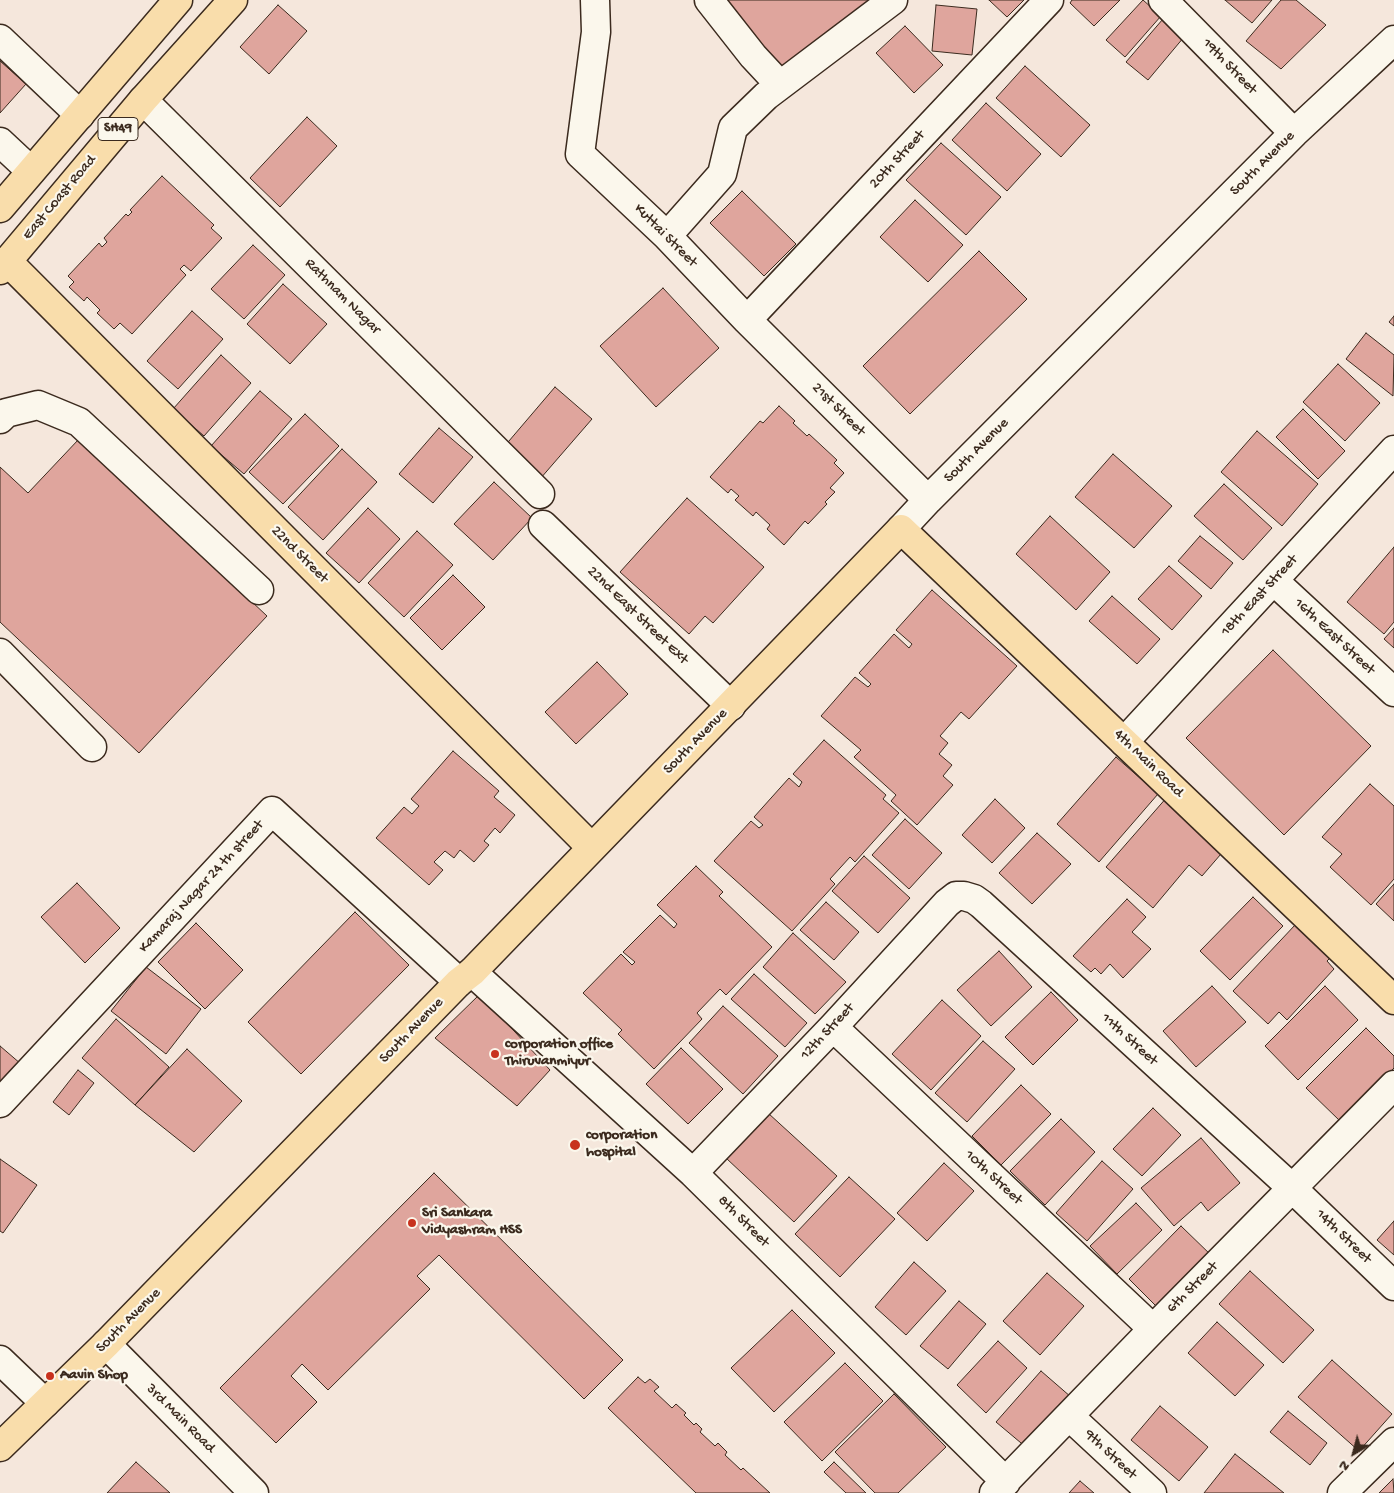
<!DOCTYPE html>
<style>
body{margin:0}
#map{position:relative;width:1394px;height:1493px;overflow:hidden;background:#f5e7dc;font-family:"Gochi Hand",sans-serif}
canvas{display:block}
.north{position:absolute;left:1329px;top:1428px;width:50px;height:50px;-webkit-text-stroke:4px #fbf7ec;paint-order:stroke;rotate:217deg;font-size:14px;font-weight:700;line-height:20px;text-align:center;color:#3b2a1e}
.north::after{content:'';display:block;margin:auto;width:18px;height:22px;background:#3b2a1e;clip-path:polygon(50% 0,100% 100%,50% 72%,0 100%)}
</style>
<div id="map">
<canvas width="1394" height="1493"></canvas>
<div class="north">N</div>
</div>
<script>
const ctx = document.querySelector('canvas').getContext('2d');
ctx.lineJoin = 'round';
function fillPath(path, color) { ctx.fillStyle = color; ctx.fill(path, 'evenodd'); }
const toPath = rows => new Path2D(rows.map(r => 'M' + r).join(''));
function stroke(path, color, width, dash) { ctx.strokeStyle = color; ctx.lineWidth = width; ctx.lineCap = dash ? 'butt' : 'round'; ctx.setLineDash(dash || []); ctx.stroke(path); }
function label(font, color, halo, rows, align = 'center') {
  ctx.font = font + ' "Gochi Hand",sans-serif'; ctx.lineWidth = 4.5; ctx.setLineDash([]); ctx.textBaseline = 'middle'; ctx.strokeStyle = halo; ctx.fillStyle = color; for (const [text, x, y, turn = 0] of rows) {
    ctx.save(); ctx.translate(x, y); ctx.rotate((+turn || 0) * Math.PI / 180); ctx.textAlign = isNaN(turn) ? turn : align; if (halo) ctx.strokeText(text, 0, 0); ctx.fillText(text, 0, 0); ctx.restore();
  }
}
const building = toPath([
 [719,0,872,0,783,74,719,0],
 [989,0,1024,0,1007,17,989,0],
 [1072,0,1120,0,1094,26,1070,3,1072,0],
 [1143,0,1161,16,1125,57,1106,40,1143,0],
 [1225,0,1272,0,1252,23,1225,0],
 [1281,0,1296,0,1326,25,1281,69,1246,41,1281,0],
 [278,5,307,31,269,74,240,47,278,5],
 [936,5,977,9,972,55,932,51,936,5],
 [1163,19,1184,37,1148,80,1126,62,1163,19],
 [905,26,943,65,914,93,876,53,905,26],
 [0,61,26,84,0,113,0,61],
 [1025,66,1090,125,1061,157,996,98,1025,66],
 [986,103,1041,154,1007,191,952,140,986,103],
 [307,117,337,146,280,207,250,178,307,117],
 [941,143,1001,197,966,235,906,180,941,143],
 [162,176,214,225,211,228,222,238,191,271,184,265,180,269,186,275,132,334,120,323,114,329,97,313,100,310,87,297,84,301,69,287,74,282,68,276,99,243,102,247,107,242,104,238,126,214,128,216,132,212,130,210,162,176],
 [742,191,796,244,764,276,710,223,742,191],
 [915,200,963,245,928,282,880,237,915,200],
 [253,245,285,275,244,319,211,289,253,245],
 [979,251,1027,299,910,414,863,366,979,251],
 [283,284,327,324,290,364,247,324,283,284],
 [663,288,719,348,656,407,600,346,663,288],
 [192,311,223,339,178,389,147,361,192,311],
 [1394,316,1394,326,1389,322,1394,316],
 [1366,333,1394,355,1393,396,1346,359,1366,333],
 [221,355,251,383,204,436,173,409,221,355],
 [1338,364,1380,403,1345,441,1303,402,1338,364],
 [555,387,592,419,540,479,503,448,555,387],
 [260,391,292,419,244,474,211,446,260,391],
 [779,406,795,421,793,423,807,436,809,434,837,460,834,463,844,473,830,488,835,492,825,502,827,504,808,524,805,521,784,545,767,529,770,525,756,512,753,516,735,500,739,496,731,489,728,493,710,477,760,421,763,423,779,406],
 [1303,409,1345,451,1318,479,1276,437,1303,409],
 [305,414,339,446,283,504,249,472,305,414],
 [439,428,473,457,433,503,399,474,439,428],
 [1257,431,1318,484,1282,526,1221,472,1257,431],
 [79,439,267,616,139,753,0,622,0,467,28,493,79,439],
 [342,449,377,482,323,540,288,507,342,449],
 [1113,454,1172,506,1134,548,1075,497,1113,454],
 [494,482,532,518,493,560,454,524,494,482],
 [1224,484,1272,528,1243,560,1194,516,1224,484],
 [687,498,764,567,713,623,705,616,689,634,620,572,687,498],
 [368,508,400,539,359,583,326,553,368,508],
 [1050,516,1110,572,1076,610,1016,554,1050,516],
 [417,531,453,565,404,617,368,583,417,531],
 [1200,536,1233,563,1211,589,1178,561,1200,536],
 [1394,547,1394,622,1384,634,1347,602,1394,547],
 [1169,566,1202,596,1172,630,1138,599,1169,566],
 [453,575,485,607,442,650,410,618,453,575],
 [932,590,1017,666,969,719,961,712,940,736,948,743,939,754,952,765,943,776,953,785,917,825,891,801,896,795,854,757,861,750,821,716,855,677,868,687,871,684,859,673,894,634,909,648,912,644,896,630,932,590],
 [1112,596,1160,639,1137,664,1089,621,1112,596],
 [1394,628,1394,648,1384,639,1394,628],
 [1273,650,1371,746,1284,835,1186,738,1273,650],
 [597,662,628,694,576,744,545,712,597,662],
 [824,740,886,795,883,799,899,813,855,862,850,857,830,879,835,884,792,931,714,861,751,821,759,828,763,825,754,817,789,778,799,787,802,782,793,774,824,740],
 [453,751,499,791,494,797,515,815,500,833,495,828,484,841,489,845,474,862,460,850,454,858,445,851,434,862,443,870,429,885,376,838,404,807,412,814,419,806,411,799,453,751],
 [1116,757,1158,794,1099,862,1057,824,1116,757],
 [1370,784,1394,806,1394,879,1371,905,1330,867,1342,854,1322,837,1370,784],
 [1168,796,1227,847,1202,876,1189,865,1153,908,1106,867,1168,796],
 [995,799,1025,828,992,863,962,835,995,799],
 [905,819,942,853,909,889,872,855,905,819],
 [1037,833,1071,864,1032,904,999,873,1037,833],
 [864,856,910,898,878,933,832,891,864,856],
 [696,866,723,892,719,896,772,947,726,995,720,989,697,1013,702,1019,654,1069,618,1034,622,1030,583,993,621,954,632,965,635,962,623,952,660,915,674,928,677,924,657,905,696,866],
 [77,883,120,928,85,963,41,917,77,883],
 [1394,884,1394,921,1376,904,1394,884],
 [1253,897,1283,926,1230,980,1200,951,1253,897],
 [1127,899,1146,917,1132,932,1151,949,1123,978,1110,964,1101,974,1095,968,1091,972,1073,956,1127,899],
 [826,902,859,932,834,960,800,930,826,902],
 [355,912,409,965,301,1074,248,1022,355,912],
 [196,923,243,970,205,1009,158,962,196,923],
 [1296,924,1330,958,1327,961,1334,969,1287,1020,1279,1012,1268,1024,1233,991,1296,924],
 [793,933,846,982,815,1014,763,967,793,933],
 [999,951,1032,987,991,1026,957,990,999,951],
 [146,967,201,1009,166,1054,111,1011,146,967],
 [754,974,807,1023,785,1047,731,999,754,974],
 [1212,986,1246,1022,1196,1067,1163,1031,1212,986],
 [1325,986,1358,1020,1298,1080,1265,1046,1325,986],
 [1051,992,1078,1020,1033,1065,1005,1037,1051,992],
 [480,994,550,1070,517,1106,435,1038,480,994],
 [942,1000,981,1036,931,1090,892,1054,942,1000],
 [723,1006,778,1056,743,1094,689,1043,723,1006],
 [116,1019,169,1067,135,1105,82,1058,116,1019],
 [1366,1028,1394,1056,1394,1068,1340,1121,1306,1088,1366,1028],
 [983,1041,1015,1069,967,1122,935,1093,983,1041],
 [0,1046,21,1064,3,1085,0,1082,0,1046],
 [681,1048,723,1089,688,1124,646,1084,681,1048],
 [187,1049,242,1101,194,1152,135,1105,187,1049],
 [78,1070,94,1083,69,1115,53,1102,78,1070],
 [1021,1085,1051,1114,1001,1165,972,1136,1021,1085],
 [1153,1108,1181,1135,1142,1176,1113,1149,1153,1108],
 [768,1113,837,1176,794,1222,726,1158,768,1113],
 [1061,1119,1095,1152,1045,1205,1010,1171,1061,1119],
 [1201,1138,1240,1183,1208,1211,1201,1202,1174,1226,1141,1188,1201,1138],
 [0,1159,37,1185,3,1233,0,1231,0,1159],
 [1102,1161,1133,1189,1087,1241,1056,1213,1102,1161],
 [944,1163,974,1191,927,1241,897,1213,944,1163],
 [434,1173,623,1360,584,1399,439,1255,417,1276,430,1289,328,1390,302,1364,291,1376,317,1402,276,1443,220,1388,434,1173],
 [849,1177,895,1219,840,1277,795,1234,849,1177],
 [1136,1203,1162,1230,1117,1274,1090,1246,1136,1203],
 [1394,1221,1394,1255,1377,1240,1394,1221],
 [1181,1226,1213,1257,1160,1310,1129,1279,1181,1226],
 [914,1262,946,1291,906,1335,875,1307,914,1262],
 [1250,1271,1314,1330,1283,1363,1219,1304,1250,1271],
 [1047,1273,1084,1306,1040,1355,1003,1321,1047,1273],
 [959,1301,986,1324,948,1369,920,1346,959,1301],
 [792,1310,835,1353,774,1412,731,1368,792,1310],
 [1217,1322,1264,1365,1235,1396,1188,1353,1217,1322],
 [998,1341,1027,1368,986,1413,957,1385,998,1341],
 [1332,1360,1392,1414,1359,1451,1298,1397,1332,1360],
 [845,1363,883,1401,822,1461,784,1422,845,1363],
 [1041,1371,1071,1397,1027,1448,996,1422,1041,1371],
 [638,1377,645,1383,650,1379,659,1387,654,1391,672,1408,676,1404,686,1413,684,1415,694,1425,696,1423,702,1429,700,1432,715,1446,718,1443,727,1452,725,1455,741,1470,743,1468,770,1493,696,1493,608,1408,638,1377],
 [894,1394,946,1447,898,1493,875,1493,835,1452,894,1394],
 [1160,1406,1208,1447,1179,1481,1131,1440,1160,1406],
 [1288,1411,1327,1443,1310,1465,1270,1432,1288,1411],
 [1235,1454,1284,1493,1204,1493,1235,1454],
 [136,1462,170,1493,107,1493,136,1462],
 [834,1462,866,1493,846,1493,824,1472,834,1462],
 [1393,1479,1394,1493,1379,1493,1393,1479],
 [1080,1481,1094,1493,1069,1493,1080,1481]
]);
fillPath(building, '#dfa59d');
stroke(building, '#3b2a1e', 1);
const minor = toPath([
 [595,0,596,32,580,154,667,236,747,320,928,500],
 [709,0,753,56,780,85],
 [1163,0,1294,133],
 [0,39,80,115],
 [143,100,540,494],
 [0,142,31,171],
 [667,236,722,174,733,128,766,96,893,0],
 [747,320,1049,0],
 [0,419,6,413,38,405,79,422,259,590],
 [543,525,731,706],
 [901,529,928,500,1294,133,1394,40],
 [1274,581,1394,692],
 [0,653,92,747],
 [1124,742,1394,450],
 [472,972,693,1173,1006,1482],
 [833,1027,1153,1329],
 [0,1103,272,811,459,982],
 [693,1173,833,1027,947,903,956,896,964,896,974,899,981,904,1292,1188,1394,1286],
 [106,1344,254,1493],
 [0,1360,45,1403],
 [1069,1416,1152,1493],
 [994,1493,1153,1329,1394,1085],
 [1342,1493,1394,1442]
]);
const major = toPath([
 [0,208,178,0],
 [7,261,592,848],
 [0,270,143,100,233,0],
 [0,1447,106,1344,459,982,472,972,592,848,901,529,1394,1000]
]);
stroke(minor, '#3b2a1e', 31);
stroke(major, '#3b2a1e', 31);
stroke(minor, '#fbf7ec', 28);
stroke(major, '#f9ddab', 28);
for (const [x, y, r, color] of [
 [495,1054,5,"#c8321e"],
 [575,1145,6,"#c8321e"],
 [412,1223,5,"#c8321e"],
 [50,1376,5,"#c8321e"]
]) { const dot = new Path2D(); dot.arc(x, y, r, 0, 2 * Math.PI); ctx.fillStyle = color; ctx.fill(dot); stroke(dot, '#fbf7ec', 2); }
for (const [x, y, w] of [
 [118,129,40]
]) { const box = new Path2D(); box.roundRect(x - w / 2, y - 11.5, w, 23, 4); ctx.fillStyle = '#fbf7ec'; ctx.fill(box); stroke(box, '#3b2a1e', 1); }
label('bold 14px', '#3b2a1e', null, [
 ["SH49",118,129]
]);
label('15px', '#3b2a1e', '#fbf7ec', [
 ["19th Street",1229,67,46],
 ["20th Street",898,160,-47],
 ["South Avenue",1263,164,-45],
 ["East Coast Road",60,198,-50],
 ["Kuttai Street",665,236,45],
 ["Rathnam Nagar",342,297,45],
 ["21st Street",838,410,45],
 ["South Avenue",977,451,-45],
 ["22nd Street",299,555,45],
 ["18th East Street",1260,596,-47],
 ["22nd East Street Ext",637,616,44],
 ["16th East Street",1334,637,43],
 ["South Avenue",696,742,-46],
 ["4th Main Road",1148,764,44],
 ["Kamaraj Nagar 24 th street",202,887,-47],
 ["South Avenue",412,1031,-46],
 ["12th Street",828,1032,-47],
 ["11th Street",1129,1040,42],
 ["10th Street",993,1178,43],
 ["8th Street",743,1222,45],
 ["14th Street",1343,1237,44],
 ["6th Street",1193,1288,-45],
 ["South Avenue",129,1321,-45],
 ["3rd Main Road",180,1419,45],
 ["9th Street",1110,1455,43]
]);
label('bold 15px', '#3b2a1e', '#fbf7ec', [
 ["corporation office",505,1045],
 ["Thiruvanmiyur",505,1062],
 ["corporation",586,1136],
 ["hospital",586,1153],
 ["Sri Sankara",422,1214],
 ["Vidyashram HSS",422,1231],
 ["Aavin Shop",60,1376]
], 'left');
</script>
